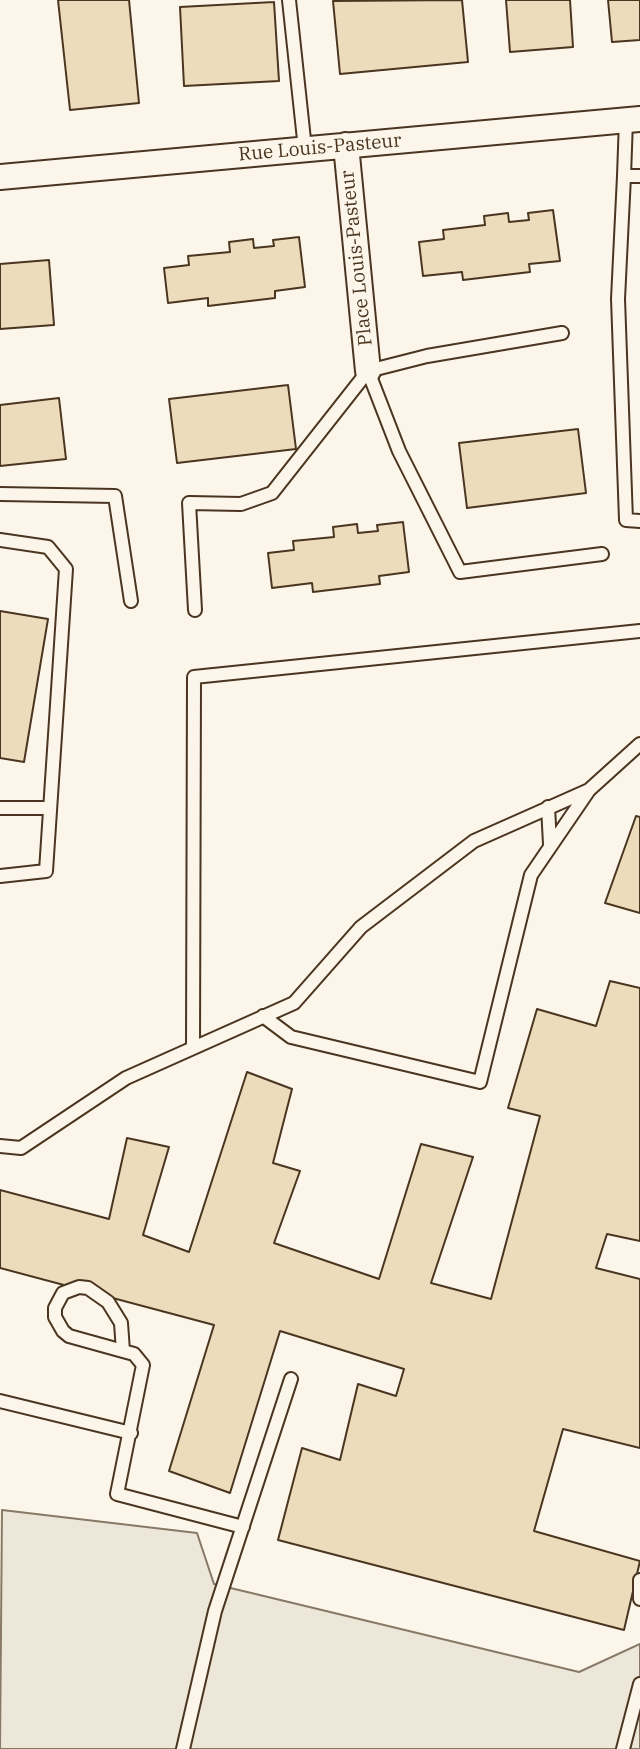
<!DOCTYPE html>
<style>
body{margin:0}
canvas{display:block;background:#fbf6e9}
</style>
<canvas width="640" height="1749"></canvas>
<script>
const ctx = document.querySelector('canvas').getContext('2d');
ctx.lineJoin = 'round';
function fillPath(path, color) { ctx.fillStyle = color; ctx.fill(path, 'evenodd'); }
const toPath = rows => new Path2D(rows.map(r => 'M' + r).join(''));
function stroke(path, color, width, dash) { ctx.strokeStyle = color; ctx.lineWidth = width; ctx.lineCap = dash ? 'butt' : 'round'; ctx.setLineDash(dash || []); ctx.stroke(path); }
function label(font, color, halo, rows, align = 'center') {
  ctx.font = font + ' "IBM Plex Serif",serif'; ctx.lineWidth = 5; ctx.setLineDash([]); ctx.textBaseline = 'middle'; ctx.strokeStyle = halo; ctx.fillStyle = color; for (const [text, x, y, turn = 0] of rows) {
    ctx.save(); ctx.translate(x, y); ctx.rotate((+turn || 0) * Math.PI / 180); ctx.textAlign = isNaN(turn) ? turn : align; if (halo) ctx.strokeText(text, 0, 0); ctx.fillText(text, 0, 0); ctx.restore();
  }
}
const parking = toPath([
 [2,1510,197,1533,214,1584,579,1672,640,1644,640,1749,0,1749,2,1510]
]);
fillPath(parking, '#ede7d9');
stroke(parking, '#887966', 2);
const building = toPath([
 [58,0,129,0,139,103,70,110,58,0],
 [462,0,468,62,340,74,333,1,462,0],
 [506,0,570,0,573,47,510,52,506,0],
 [608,0,640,0,640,40,612,42,608,0],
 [274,2,279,81,184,86,180,7,274,2],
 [553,210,560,261,529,264,530,272,463,280,462,272,423,276,419,242,444,239,443,230,485,225,484,216,508,213,509,222,529,220,528,213,553,210],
 [299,237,305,287,275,291,275,298,208,306,208,298,168,303,164,268,189,265,188,256,230,252,229,242,253,239,254,248,274,246,273,240,299,237],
 [49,260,54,325,0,329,0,264,49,260],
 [288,385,296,449,177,463,169,399,288,385],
 [59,398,66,459,0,466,0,405,59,398],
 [578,429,586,493,467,508,459,443,578,429],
 [403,522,409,572,379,576,380,584,313,592,312,583,272,588,268,553,294,550,293,541,334,537,333,527,357,524,358,533,378,531,377,525,403,522],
 [0,611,48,619,24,762,0,758,0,611],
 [636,816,640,817,640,913,605,903,636,816],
 [610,981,640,988,640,1241,607,1234,596,1268,640,1279,640,1448,563,1429,534,1531,640,1561,624,1630,278,1540,302,1448,340,1460,358,1384,396,1396,404,1369,280,1331,230,1493,169,1471,214,1325,0,1268,0,1190,109,1219,127,1138,169,1147,143,1235,189,1252,247,1072,292,1089,273,1163,300,1171,274,1243,379,1279,421,1144,473,1157,431,1283,491,1299,540,1116,508,1108,537,1009,596,1026,610,981]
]);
fillPath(building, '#ecdcbc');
stroke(building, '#4a3520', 2);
const service = toPath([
 [289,0,305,149],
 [626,120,624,176,640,176],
 [624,176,618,299,626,520,640,521],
 [368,371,399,451,460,572,602,554],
 [0,494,115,496,131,601],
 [0,540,48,547,66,569,46,871,0,876],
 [195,610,189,503,241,504,272,493,368,371,427,356,562,333],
 [548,807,550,844],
 [0,808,49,808],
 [263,1016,291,1037,480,1082,531,875,589,790],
 [193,1048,194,677,640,631],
 [0,1146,21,1148,126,1078,294,1003,361,927,474,841,589,790,640,744],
 [123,1351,121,1323,108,1302,88,1288,79,1287,63,1293,55,1308,55,1317,63,1331,69,1336,123,1351,134,1354,143,1365,117,1494,243,1527],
 [0,1401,131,1433],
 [640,1580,640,1599],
 [183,1749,215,1611,291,1379],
 [623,1749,640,1684]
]);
const minor = toPath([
 [346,145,368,371],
 [0,177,640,119]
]);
stroke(service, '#4a3520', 16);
stroke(minor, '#4a3520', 28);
stroke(service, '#fbf6e9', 12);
stroke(minor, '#fbf6e9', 24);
label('19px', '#4a3520', '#fbf6e9', [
 ["Rue Louis-Pasteur",320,148,-5],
 ["Place Louis-Pasteur",357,258,-96]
]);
</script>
